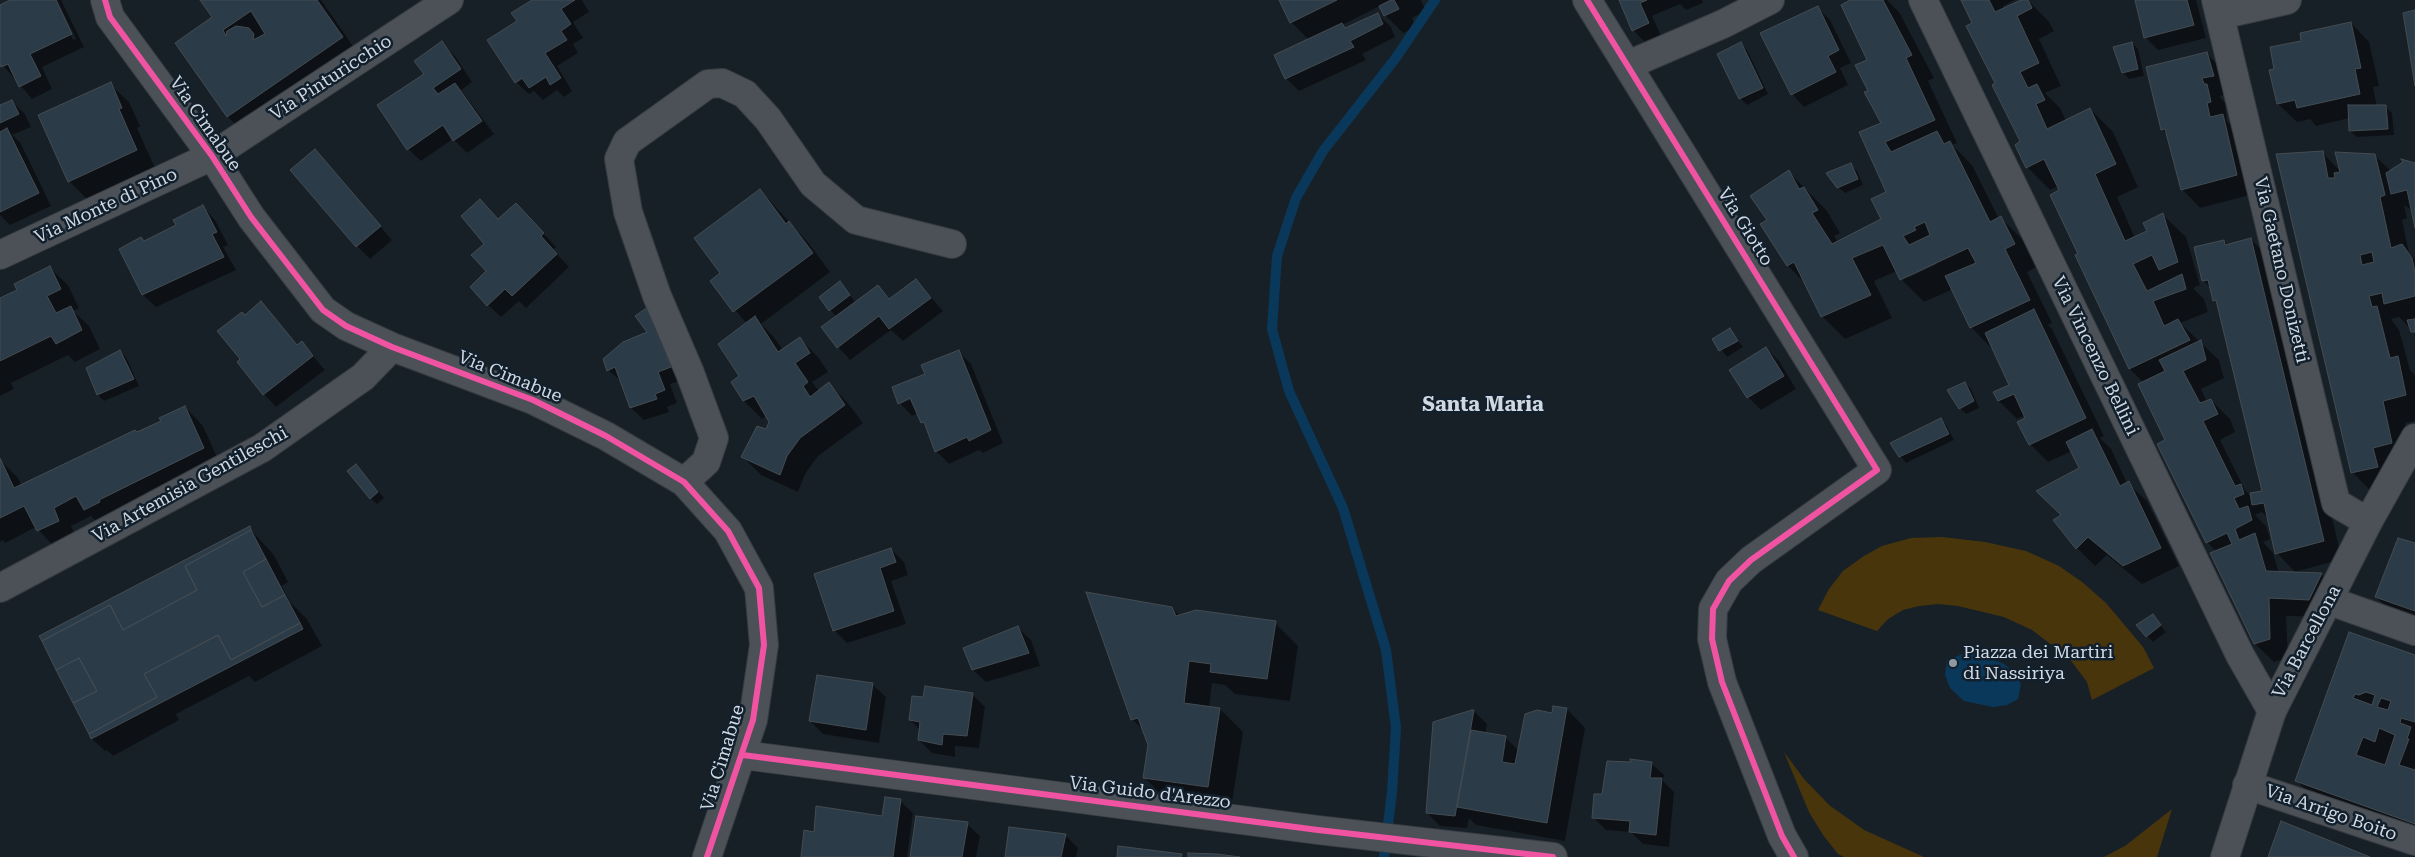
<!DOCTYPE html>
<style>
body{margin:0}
canvas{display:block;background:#182027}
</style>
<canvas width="2415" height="857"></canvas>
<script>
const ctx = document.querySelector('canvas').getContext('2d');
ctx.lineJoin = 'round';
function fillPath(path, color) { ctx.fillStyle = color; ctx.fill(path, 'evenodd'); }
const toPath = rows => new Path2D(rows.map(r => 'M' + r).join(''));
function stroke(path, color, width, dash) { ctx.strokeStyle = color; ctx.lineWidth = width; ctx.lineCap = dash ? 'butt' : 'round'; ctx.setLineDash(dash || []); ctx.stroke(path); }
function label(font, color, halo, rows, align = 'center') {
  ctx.font = font + ' "Roboto Serif",serif'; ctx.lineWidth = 5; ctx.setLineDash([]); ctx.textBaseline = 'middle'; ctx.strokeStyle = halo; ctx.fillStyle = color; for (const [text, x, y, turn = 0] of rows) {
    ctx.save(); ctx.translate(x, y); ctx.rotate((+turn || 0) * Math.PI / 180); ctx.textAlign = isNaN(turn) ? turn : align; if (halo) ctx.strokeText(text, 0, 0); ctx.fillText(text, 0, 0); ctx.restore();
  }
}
fillPath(toPath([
 [1942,537,1985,542,2026,551,2059,566,2082,582,2106,603,2143,647,2154,668,2092,700,2087,682,2069,658,2032,630,2004,617,1958,606,1938,604,1919,606,1903,610,1888,619,1877,631,1818,610,1829,589,1843,571,1864,556,1882,546,1911,538],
 [1784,752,1804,779,1829,805,1864,830,1924,857,1844,857,1838,854,1823,835,1809,812],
 [2172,809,2157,857,2104,857,2125,846]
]), '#48350b');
fillPath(toPath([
 [1963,654,1979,654,2004,664,2015,674,2021,684,2018,699,2007,705,1993,707,1964,701,1950,688,1945,675,1947,660]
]), '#09385b');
fillPath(toPath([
 [13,0,54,0,73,40,76,39,57,0,61,0,84,47,42,67,52,89,32,99,0,62,0,6],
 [202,0,321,0,360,56,246,135,228,117,176,43,213,17],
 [267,31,267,34,261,38,260,36],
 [534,0,582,0,589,12,573,22,583,38,573,44,578,53,557,66,572,91,564,97,557,90,543,100,534,91,529,94,517,83,528,75,516,82,519,22],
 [1280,0,1421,0,1426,11,1412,18,1416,27,1403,33,1385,15,1380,6,1342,25,1346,29,1378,14,1391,27,1395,37,1362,54,1366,60,1299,91,1286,78,1309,40,1291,22],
 [1621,0,1702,0,1703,3,1686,10,1680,4,1652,16,1661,36,1646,43,1633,30],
 [1853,0,1887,0,1899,12,1934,78,1928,81,1957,143,1952,145,1972,165,1999,219,2001,218,2024,241,2037,267,2027,272,2052,323,2048,325,2052,329,2104,436,2100,438,2111,449,2127,483,2147,501,2179,566,2142,584,2107,555,2095,566,2077,548,2062,516,2081,468,2072,451,2048,462,2030,444,2025,415,2017,419,1999,401,2011,386,1994,351,1971,327,1953,289,1924,302,1901,279,1897,271,1874,281,1892,318,1845,339,1822,316,1806,284,1788,266,1768,220,1789,172,1827,211,1840,233,1834,236,1838,242,1882,220,1888,192,1882,124,1869,92,1869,61],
 [1936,262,1937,264,1909,277,1909,275],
 [1963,0,2015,0,2003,6,2004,9,2028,0,2049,22,2054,31,2039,39,2061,86,2045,93,2060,108,2066,121,2090,109,2113,132,2138,187,2117,197,2135,238,2149,232,2163,215,2186,237,2200,285,2193,288,2204,299,2208,312,2180,323,2219,360,2224,378,2201,389,2207,402,2211,400,2230,419,2235,432,2220,440,2245,490,2252,497,2264,492,2219,305,2214,300,2211,288,2203,280,2224,241,2228,245,2251,239,2269,258,2342,559,2295,572,2277,553,2270,520,2262,512,2255,515,2266,526,2270,539,2263,542,2273,553,2279,573,2321,574,2339,592,2327,617,2286,616,2288,658,2274,662,2255,644,2212,554,2217,552,2207,542,2159,445,2166,441,2144,383,2130,369,2077,256,2080,254,2061,191,2059,186,2050,190,2027,167,2022,142],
 [2136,0,2196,0,2206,38,2158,50,2145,37],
 [1817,7,1830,20,1851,63,1840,68,1848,85,1804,107,1792,94],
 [2351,23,2369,42,2379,86,2373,87,2377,107,2386,107,2392,113,2394,135,2357,137,2350,131,2350,118,2316,126,2310,119,2297,122,2278,104,2276,69,2302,42],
 [442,43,455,56,472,82,461,90,494,134,467,153,453,139,421,161,408,149,425,74],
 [2132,43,2138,49,2144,76,2129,79,2123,73],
 [1740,44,1747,50,1768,94,1747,105,1740,98],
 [2207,54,2225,72,2231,94,2219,96,2225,103,2227,121,2241,134,2254,194,2200,208,2182,189,2168,136,2162,129],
 [110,84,129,102,140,126,137,128,155,168,87,199,69,181],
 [12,101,25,114,31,127,12,135,20,142,51,206,10,225,0,215,0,107],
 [315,150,392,240,370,259,357,246],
 [2322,152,2341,172,2375,156,2391,171,2415,164,2415,222,2413,211,2404,205,2407,218,2402,220,2409,253,2415,259,2415,334,2411,326,2408,326,2399,317,2391,319,2399,330,2410,370,2415,375,2415,421,2405,423,2414,466,2375,495,2352,472],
 [1851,165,1857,171,1863,185,1845,193,1838,187],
 [760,190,807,241,830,272,761,324,773,336,783,350,800,339,818,357,828,372,812,382,819,391,829,384,847,402,863,423,818,456,805,474,798,492,761,475,743,457,766,431,771,422,767,416,762,419,744,401,732,382,740,376,747,324,711,281,722,273],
 [203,207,215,220,228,245,223,247,236,270,156,307,143,295,145,242,178,226],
 [528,217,556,247,553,250,569,267,526,308,519,301,501,317,488,305,486,244,499,220],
 [49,267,68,285,79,308,73,311,89,326,100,349,75,362,68,355,11,383,14,389,0,396,0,300,19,290],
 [916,280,943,311,903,341,891,330,850,360,838,347,837,317,830,310,840,283,856,303,878,287,891,300],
 [261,302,298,346,302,343,325,370,276,407,264,394,245,316],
 [647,309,683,380,670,384,677,403,667,407,669,412,644,420,631,408,622,382,608,370,649,333],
 [1730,330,1743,347,1727,357,1714,340],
 [1766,348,1779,361,1796,389,1761,410,1748,397],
 [120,351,126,357,139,386,104,401,98,395,87,369],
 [958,351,971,364,1003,443,983,453,979,450,949,464,936,451,927,427,918,413,912,416,901,404,914,398,926,375],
 [1965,383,1971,389,1979,408,1966,414,1960,408],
 [185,407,203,426,221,466,103,528,91,516,71,526,77,540,56,549,36,527,5,543,3,540,0,542,0,460,18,478,22,486,137,434],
 [1941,420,1947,426,1954,440,1906,463,1900,456],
 [356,465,384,498,377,504,370,498],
 [249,528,274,555,288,582,282,586,290,602,307,619,322,646,255,682,249,676,176,714,179,720,113,756,107,750,105,751,92,739,90,733],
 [2415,545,2415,625,2399,620,2376,597],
 [891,549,904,562,908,575,891,581,906,624,847,643,835,631,816,575],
 [1172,608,1180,616,1275,623,1298,646,1290,701,1235,694,1225,685,1212,683,1209,708,1220,709,1243,732,1231,809,1167,801,1145,778,1149,745,1144,731,1133,720],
 [2153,616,2166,632,2153,642,2147,636],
 [1018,628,1031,640,1040,666,986,682,973,670,965,649],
 [2350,633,2415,656,2415,838,2320,804,2297,781],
 [818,676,873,685,886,697,879,743,823,734,810,721],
 [972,694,985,707,979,748,955,746,955,757,932,753,919,740,920,730,910,720,924,699],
 [1554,707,1567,709,1585,728,1565,841,1476,825,1469,818,1467,828,1440,826,1427,813,1435,723,1474,711,1487,724,1485,734,1506,738,1519,751,1553,714],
 [1651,763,1664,775,1663,781,1674,792,1669,847,1643,844,1631,832,1606,830,1593,817,1603,796],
 [900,801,913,813,907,857,803,857,815,834,883,817],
 [967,824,980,836,976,857,911,857],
 [1065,835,1078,848,1076,857,1006,857]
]), '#0007');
stroke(toPath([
 [1384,857,1392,792,1396,728,1386,650,1343,508,1289,391,1272,329,1277,256,1296,198,1323,151,1395,59,1435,0]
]), '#09385b', 10);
const building = toPath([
 [10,0,56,0,72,34,30,54,41,76,19,87,8,64,1,67,0,64,0,5,10,0],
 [200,0,317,0,343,37,227,117,175,43,212,17,200,0],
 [251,11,265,34,253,40,254,34,249,28,236,26,227,31,226,36,223,30,251,11],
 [532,0,575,0,561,9,571,24,561,31,567,40,545,53,561,78,550,85,546,77,529,88,522,78,515,83,487,40,517,21,511,13,532,0],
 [1279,0,1337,0,1290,23,1279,0],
 [1391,0,1394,0,1399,9,1384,16,1379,6,1391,0],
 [1619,0,1647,0,1640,3,1649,23,1632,31,1619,0],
 [1850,0,1883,0,1912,55,1906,58,1935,120,1885,142,1891,152,1937,131,1944,144,1950,141,1990,222,2001,216,2015,244,2005,249,2030,300,1970,328,1945,276,1976,263,1968,248,1900,280,1883,245,1852,258,1871,295,1821,317,1794,262,1787,266,1760,224,1767,220,1750,196,1789,170,1799,189,1804,187,1818,210,1812,213,1832,244,1881,219,1871,199,1886,192,1859,132,1881,123,1864,92,1868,91,1855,65,1867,60,1841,5,1850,0],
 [1925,222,1930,235,1909,245,1903,236,1916,230,1914,227,1925,222],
 [1961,0,1989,0,1995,12,2021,0,2028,0,2032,8,2017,16,2039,63,2020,72,2028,88,2037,84,2045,100,2036,104,2047,129,2090,108,2116,164,2095,174,2125,241,2147,231,2143,223,2163,213,2178,262,2159,270,2152,255,2133,264,2147,291,2182,274,2186,289,2153,301,2164,326,2178,319,2190,340,2129,369,2075,255,2078,254,2050,195,2059,190,2044,159,2026,168,2015,145,2020,141,1992,85,1995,83,1966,26,1972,23,1961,0],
 [2135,0,2187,0,2194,25,2144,38,2135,0],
 [1818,6,1839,50,1828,56,1836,72,1791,95,1760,33,1818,6],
 [2415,10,2415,86,2403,13,2415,10],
 [1378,13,1383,24,1350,41,1354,47,1285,79,1274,55,1342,23,1345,28,1378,13],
 [2351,22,2361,68,2355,69,2360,94,2297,108,2295,100,2277,104,2269,70,2274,69,2270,47,2301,41,2300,33,2351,22],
 [442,41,461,69,433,88,438,94,455,83,482,121,453,141,443,125,407,150,377,105,424,74,414,61,442,41],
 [1741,42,1763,88,1739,99,1717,54,1741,42],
 [2132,42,2138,69,2122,73,2113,47,2132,42],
 [2207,52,2214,76,2202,78,2204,84,2207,84,2211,102,2207,103,2210,117,2223,114,2237,175,2181,190,2165,129,2161,130,2146,67,2207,52],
 [111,82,122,108,119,109,137,150,68,182,38,115,111,82],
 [12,100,19,114,0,123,0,105,12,100],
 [2348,105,2386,105,2388,129,2349,131,2348,105],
 [7,128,39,193,0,212,0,132,7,128],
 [315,149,381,226,356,247,290,170,315,149],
 [2323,151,2328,178,2335,178,2334,173,2340,172,2335,152,2375,154,2385,195,2380,197,2391,248,2402,244,2412,258,2415,272,2415,296,2384,304,2382,293,2369,296,2372,307,2377,306,2390,358,2398,356,2406,395,2383,401,2392,443,2373,448,2378,467,2351,473,2276,154,2323,151],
 [2372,252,2374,262,2362,265,2360,255,2372,252],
 [2401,159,2415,163,2415,228,2407,190,2391,194,2386,173,2403,162,2401,159],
 [1851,163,1858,179,1837,188,1826,173,1851,163],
 [760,189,786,224,789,221,813,253,733,312,710,281,720,273,694,238,760,189],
 [480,199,498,219,516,203,544,233,541,236,557,254,512,296,505,289,487,306,470,287,486,271,471,255,484,244,461,216,480,199],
 [203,205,217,232,212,234,224,257,142,295,119,249,141,237,144,241,176,225,173,220,203,205],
 [2251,238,2324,541,2275,554,2264,503,2252,505,2250,493,2262,491,2216,300,2213,301,2208,280,2202,281,2194,247,2224,240,2225,245,2251,238],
 [50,266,61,289,47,296,56,313,71,306,82,330,56,344,51,336,0,361,0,298,17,290,14,284,50,266],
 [916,279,931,298,889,329,879,316,837,348,821,327,878,285,889,299,916,279],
 [840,281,850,295,829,311,819,297,840,281],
 [261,301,297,345,302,341,313,356,263,395,237,362,240,359,217,331,242,312,245,315,261,301],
 [648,307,671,367,658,372,665,390,655,394,657,399,630,408,615,367,607,371,603,359,623,342,647,332,635,316,648,307],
 [2034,309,2086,418,2029,445,2017,422,2025,418,2014,394,1998,401,1993,392,2009,385,1985,333,2034,309],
 [755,316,778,352,800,337,810,353,795,363,808,382,803,386,810,397,829,382,845,405,800,438,787,456,780,475,741,457,757,426,766,429,769,422,754,396,743,401,731,382,739,376,718,344,755,316],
 [2415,319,2415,332,2411,332,2407,320,2415,319],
 [1730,328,1738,341,1719,351,1712,339,1730,328],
 [2201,340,2206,360,2183,371,2200,403,2211,399,2218,414,2203,421,2235,486,2241,484,2244,494,2234,498,2239,509,2248,506,2252,520,2235,529,2239,540,2255,533,2266,571,2322,573,2309,600,2269,598,2270,639,2254,644,2210,553,2232,544,2227,533,2206,543,2157,444,2165,440,2138,384,2165,371,2159,360,2201,340],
 [1766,347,1784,376,1747,398,1729,370,1766,347],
 [120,350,134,379,97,395,86,368,120,350],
 [959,350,991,430,969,441,967,437,935,452,924,422,921,423,910,398,898,404,892,387,925,374,921,365,959,350],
 [1965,382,1974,401,1959,409,1947,390,1965,382],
 [185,406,204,448,99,500,100,502,84,510,76,496,54,508,59,521,37,531,24,506,0,518,0,458,14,488,135,430,137,432,161,421,159,418,185,406],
 [1941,418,1949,434,1899,457,1890,443,1941,418],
 [2092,429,2120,486,2129,481,2161,548,2123,566,2088,537,2076,549,2053,520,2061,515,2036,491,2079,468,2066,442,2092,429],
 [356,464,378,492,370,499,347,471,356,464],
 [250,526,251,530,185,566,197,590,123,630,110,605,42,641,39,636,250,526],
 [251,530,266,559,243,572,262,607,285,595,300,623,231,660,218,635,144,674,157,697,89,734,73,703,97,691,79,658,56,670,42,641,110,605,123,630,197,590,185,566,251,530],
 [2398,538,2415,543,2415,611,2375,597,2398,538],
 [891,548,896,562,880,568,894,611,833,631,814,574,891,548],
 [266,559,285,595,262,607,243,572,266,559],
 [1086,592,1172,607,1176,616,1196,610,1276,621,1267,679,1210,672,1211,664,1189,661,1184,703,1220,708,1208,787,1143,778,1148,745,1138,718,1131,720,1086,592],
 [2153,614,2161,625,2146,637,2136,625,2153,614],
 [300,623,303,629,91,739,89,734,157,697,144,674,218,635,231,660,300,623],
 [1018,626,1029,653,972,670,963,648,1018,626],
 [2349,632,2415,655,2415,722,2401,718,2400,723,2411,727,2407,739,2409,739,2399,765,2415,770,2415,824,2295,781,2349,632],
 [2366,692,2375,695,2372,705,2353,698,2355,694,2359,695,2366,692],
 [2381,698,2391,701,2388,710,2377,707,2381,698],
 [2379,728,2395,735,2385,765,2356,755,2363,737,2375,742,2379,728],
 [79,658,97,691,73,703,56,670,79,658],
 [817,675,873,683,866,730,809,721,817,675],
 [925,686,973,693,967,736,943,734,942,745,918,740,920,722,909,720,912,696,923,697,925,686],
 [1553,706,1567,708,1547,823,1457,807,1471,730,1506,736,1502,762,1515,764,1525,714,1537,710,1552,713,1553,706],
 [1472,710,1474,710,1455,816,1426,813,1433,722,1472,710],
 [1630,759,1652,762,1650,778,1662,778,1656,835,1629,832,1630,821,1592,818,1594,794,1602,794,1607,761,1631,762,1630,759],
 [885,797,901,799,893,857,801,857,804,830,814,832,816,806,882,816,885,797],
 [916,816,968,822,962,857,910,857,916,816],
 [2281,821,2370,857,2268,857,2281,821],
 [1009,827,1066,834,1061,857,1005,857,1009,827],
 [1118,846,1182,854,1181,857,1117,857,1118,846],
 [1188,853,1217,854,1240,857,1188,857,1188,853]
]);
fillPath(building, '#2b3c48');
stroke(building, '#444b51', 1);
const minor = toPath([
 [105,0,110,17,212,156,251,217,323,310,346,326,392,347,533,400,606,436,684,482,728,531,759,588,764,645,753,720,707,857],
 [1587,0,1877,470,1751,560,1729,581,1713,609,1712,639,1722,682,1782,836,1794,857],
 [1923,0,2240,655,2272,711],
 [2216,0,2336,503,2368,522],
 [2220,15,2287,0],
 [1628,65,1723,24,1770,0],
 [0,255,212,156,449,0],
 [684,482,706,462,714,438,690,373,657,296,628,212,619,159,627,142,708,84,722,83,745,94,768,119,813,184,856,220,952,244],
 [0,588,262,448,363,377,392,347],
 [2330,601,2415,631],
 [743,755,1318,830,1553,857],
 [2247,785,2415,841]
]);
const tertiary = toPath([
 [2225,857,2272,711,2368,522,2415,438]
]);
stroke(minor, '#363b41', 30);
stroke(tertiary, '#363b41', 30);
stroke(minor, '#4b5157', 28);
stroke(tertiary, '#4b5157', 28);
stroke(toPath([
 [105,0,110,17,212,156,251,217,323,310,346,326,392,347,533,400,606,436,684,482,728,531,759,588,764,645,753,720,707,857],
 [1587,0,1877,470,1751,560,1729,581,1713,609,1712,639,1722,682,1782,836,1794,857],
 [743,755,1318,830,1553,857]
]), '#f153a3', 6);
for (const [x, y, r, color] of [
 [1953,663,5,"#9098a1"]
]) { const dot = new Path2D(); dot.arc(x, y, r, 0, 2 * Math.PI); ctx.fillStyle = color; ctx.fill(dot); stroke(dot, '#12202d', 2); }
label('18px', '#d0d9e2', '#12202d', [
 ["Via Pinturicchio",331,78,-33],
 ["Via Cimabue",205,124,55],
 ["Via Monte di Pino",106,206,-25],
 ["Via Giotto",1745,227,58],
 ["Via Gaetano Donizetti",2281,270,77],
 ["Via Vincenzo Bellini",2095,356,64],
 ["Via Cimabue",510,377,22],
 ["Via Artemisia Gentileschi",190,485,-29],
 ["Via Barcellona",2307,642,-62],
 ["Via Cimabue",723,758,-73],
 ["Via Guido d'Arezzo",1150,793,7],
 ["Via Arrigo Boito",2331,813,19]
]);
label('18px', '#d0d9e2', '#12202d', [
 ["Piazza dei Martiri",1963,653],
 ["di Nassiriya",1963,674]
], 'left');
label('bold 20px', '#d0d9e2', '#12202d', [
 ["Santa Maria",1483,405]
]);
</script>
